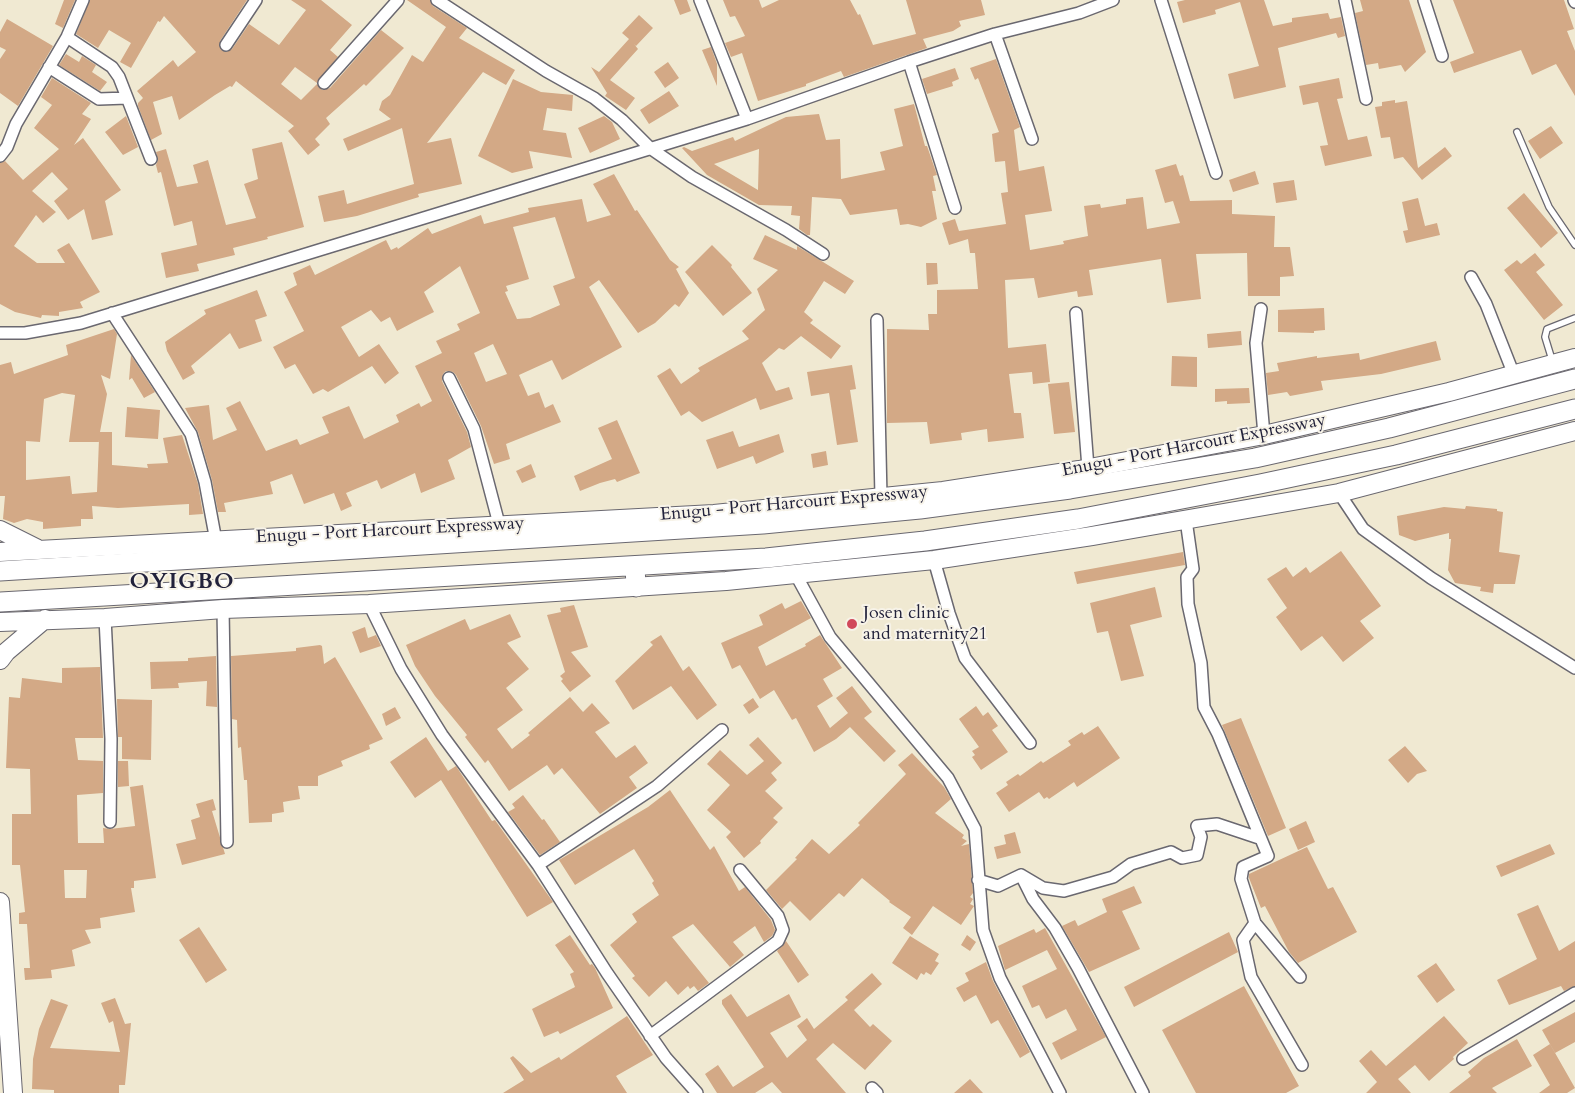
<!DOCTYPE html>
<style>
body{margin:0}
canvas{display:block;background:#f0e9d2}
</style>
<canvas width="1575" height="1093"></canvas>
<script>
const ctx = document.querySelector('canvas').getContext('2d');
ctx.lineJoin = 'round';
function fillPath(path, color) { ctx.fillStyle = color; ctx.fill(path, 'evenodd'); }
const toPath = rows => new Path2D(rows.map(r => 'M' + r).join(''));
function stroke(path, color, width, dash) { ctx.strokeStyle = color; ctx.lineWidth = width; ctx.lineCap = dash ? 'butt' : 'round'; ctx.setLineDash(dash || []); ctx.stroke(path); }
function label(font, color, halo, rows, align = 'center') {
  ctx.font = font + ' Cardo,serif'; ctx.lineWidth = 4; ctx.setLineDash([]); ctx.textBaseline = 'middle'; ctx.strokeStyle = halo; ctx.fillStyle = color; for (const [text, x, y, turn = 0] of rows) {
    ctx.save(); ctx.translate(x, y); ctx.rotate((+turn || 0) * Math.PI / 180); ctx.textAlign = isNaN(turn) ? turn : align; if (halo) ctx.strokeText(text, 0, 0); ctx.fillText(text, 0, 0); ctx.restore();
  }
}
fillPath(toPath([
 [64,0,75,0,63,28,55,24],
 [90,0,247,0,220,41,220,49,226,52,232,49,249,24,279,45,306,10,291,0,321,0,352,25,330,50,338,57,317,83,295,67,281,84,301,100,317,84,322,90,330,88,381,30,404,48,366,86,364,84,326,118,330,124,315,139,320,145,308,155,288,131,294,126,236,81,232,87,230,86,215,95,179,120,172,96,153,102,162,134,151,140,138,106,138,103,143,98,137,91,173,60,178,67,196,52,164,16,160,22,158,21,131,68,120,62,131,43,109,30,98,48,76,34],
 [407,0,430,0,433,6,467,28,459,38,515,70,506,85,483,72,427,143,451,138,462,184,418,194,419,197,357,216,324,222,318,196,344,190,347,204,414,184,402,128,348,151,343,139,391,119,379,110,382,101,390,95,412,55,423,62,446,27],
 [674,0,687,0,691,11,680,15],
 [723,0,759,0,762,8,779,0,850,0,858,15,860,14,873,45,916,34,906,0,981,0,985,15,959,21,961,26,953,31,923,39,927,48,844,77,841,71,806,84,806,86,758,101,742,53,731,57,725,43,745,36,735,16,730,17],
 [1185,0,1264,0,1273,26,1292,22,1292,18,1328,13,1330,19,1341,17,1345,36,1338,38,1336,33,1278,48,1286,87,1234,99,1228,74,1259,66,1240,2,1215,10,1216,14,1183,23,1177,2],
 [1360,0,1409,0,1426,52,1405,72,1401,65,1379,69,1378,63,1366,65,1355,13,1363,11],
 [1453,0,1564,0,1574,29,1567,31,1575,51,1575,96,1556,64,1532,75,1521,50,1454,73,1450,62,1474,53],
 [639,15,653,28,636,46,634,44,638,49,610,80,635,98,626,110,605,96,607,93,591,67,599,72,629,39,622,33],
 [7,19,53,46,18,106,0,93,0,59,6,50,0,47,0,32],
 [711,47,717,64,717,86,702,50],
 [66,54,79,62,82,56,96,65,92,72,107,82,100,91,59,65],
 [996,59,1020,127,1014,130,1019,171,1044,166,1052,211,1025,215,1030,250,1064,244,1063,241,1088,236,1084,206,1100,204,1101,208,1126,204,1126,199,1143,197,1147,229,1180,223,1173,201,1165,203,1155,170,1176,164,1180,176,1183,175,1190,201,1232,200,1232,214,1275,216,1274,247,1290,247,1294,276,1280,277,1280,296,1248,296,1247,253,1196,254,1201,299,1167,303,1161,259,1089,270,1093,295,1078,297,1077,291,1038,298,1034,278,1005,280,1008,348,1046,344,1050,382,1033,384,1032,372,1009,374,1014,413,1021,413,1024,438,988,442,987,429,961,433,962,440,930,444,927,422,887,423,887,329,929,330,928,314,937,314,937,290,978,289,975,253,970,253,968,239,949,245,942,223,955,219,959,231,1006,224,1001,193,1008,192,1005,161,995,162,992,134,999,132,978,78,975,80,970,68],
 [668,62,679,78,665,88,654,72],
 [955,68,959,79,952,82,953,86,927,94,922,79],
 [52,78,91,103,82,114,91,119,74,145,83,138,121,190,105,201,113,235,92,240,84,209,68,220,54,201,68,189,52,172,32,191,56,212,43,223,36,215,14,246,37,263,65,263,57,250,69,243,100,292,80,302,83,308,59,312,59,316,42,315,41,318,15,312,0,304,0,163,5,161,23,180,59,149,34,128,52,105,41,97],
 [1339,78,1343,98,1337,99,1348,140,1367,136,1372,156,1325,166,1320,146,1328,145,1318,102,1303,105,1299,86],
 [513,79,541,92,573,95,572,111,547,108,543,130,566,133,572,158,529,151,533,168,512,173,478,156],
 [669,91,679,106,649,124,640,110],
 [1395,100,1395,103,1407,101,1418,168,1445,147,1452,156,1422,180,1403,157,1394,159,1390,137,1381,138,1375,107,1382,106,1382,102],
 [914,104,925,146,927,146,937,175,933,176,936,191,932,191,937,219,921,227,908,224,900,225,897,209,850,215,841,199,812,197,810,235,807,235,799,229,800,216,791,215,792,206,759,205,707,175,682,148,684,147,692,151,733,137,735,141,786,117,819,114,826,140,840,139,841,179,885,170,880,152,903,146,894,109],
 [759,149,758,190,714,164],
 [126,116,138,147,123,155,105,132],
 [604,116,612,122,620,139,590,153,578,128],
 [1551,126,1563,143,1540,159,1528,141],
 [282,142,304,227,267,237,268,239,233,248,235,255,197,264,199,271,166,278,161,253,197,245,192,221,174,226,161,172,158,173,156,165,158,160,156,152,166,149,177,187,198,183,193,165,208,160,226,225,256,218,244,184,258,179,252,149],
 [1255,171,1259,184,1233,192,1229,180],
 [614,174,635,211,637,210,670,260,679,267,676,269,689,293,679,307,675,304,655,323,638,333,599,280,589,287,622,347,562,380,552,360,519,375,528,396,539,392,545,408,553,404,561,422,506,444,510,459,494,464,481,426,456,375,453,372,446,371,443,374,442,381,467,432,471,447,448,460,455,479,421,493,415,473,381,489,377,480,346,493,352,506,341,511,334,493,304,504,292,474,270,482,273,494,224,503,226,512,218,512,212,480,198,432,185,408,209,405,213,440,237,430,226,408,240,401,266,451,297,439,300,445,329,433,322,417,349,406,364,439,399,422,396,415,419,403,421,407,432,401,415,366,442,353,436,341,460,330,457,324,480,313,460,266,424,292,434,312,414,322,397,331,390,317,381,322,371,310,341,327,359,357,379,344,399,373,385,384,372,366,328,392,323,389,313,394,295,364,285,369,273,347,304,331,284,292,297,285,293,273,310,265,315,275,386,240,391,250,397,247,398,249,428,228,432,234,481,215,484,224,529,212,528,208,582,199,587,222,611,215,593,184],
 [555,217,575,278,553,286,560,305,530,318,517,319,505,292,508,291,506,286,529,279,513,227],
 [493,344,507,374,486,382,474,353],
 [1294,180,1297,200,1276,203,1273,183],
 [1524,193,1558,233,1541,248,1507,208],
 [1418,198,1425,226,1437,223,1440,235,1406,243,1403,231,1408,230,1402,202],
 [765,235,797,250,797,246,854,281,845,294,824,281,804,312,813,320,810,323,841,346,831,359,801,336,784,350,779,348,762,363,776,391,789,387,793,399,760,410,756,398,702,422,689,411,681,416,657,376,670,368,681,384,700,371,698,368,749,339,742,331,765,310,757,289,778,270,753,259],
 [712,245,732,265,731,267,752,293,723,316,685,272],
 [1535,253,1545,265,1536,272,1563,305,1544,320,1504,270,1517,260,1521,264],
 [926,263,937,263,938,284,927,285],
 [257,290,267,316,255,320,262,341,239,349,230,333,191,366,195,373,183,380,167,351,165,342,206,314,204,310],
 [1324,308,1325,330,1314,331,1314,333,1278,332,1278,310],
 [114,329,117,334,110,379,101,375,107,394,100,432,112,432,112,465,148,468,147,464,168,463,163,438,182,435,198,484,203,514,189,515,189,504,118,508,92,506,93,519,81,519,81,526,43,529,43,522,27,519,14,523,3,519,5,496,0,496,0,365,11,362,14,374,68,355,66,345],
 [62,393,75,395,69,442,99,442,99,439,97,492,72,494,70,476,26,480,26,441,40,442,44,399],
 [1241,331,1242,345,1208,348,1207,334],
 [1436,341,1441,360,1381,374,1321,381,1323,390,1290,396,1287,392,1268,395,1266,373,1279,371,1277,363,1317,356,1317,358,1359,353,1360,360],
 [131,355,155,392,144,398,132,378,129,380],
 [1172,356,1197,357,1197,387,1171,386],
 [852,365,856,389,850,390,858,442,837,445,829,393,811,396,807,372],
 [1069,382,1075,432,1054,434,1048,384],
 [1249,388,1250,403,1227,404,1227,401,1215,402,1215,389],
 [127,407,160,410,158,439,125,437],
 [617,420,640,473,617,482,615,479,600,483,580,491,574,476,612,459,598,428],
 [733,431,739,447,779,434,784,452,756,464,753,456,717,469,706,440],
 [826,451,828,465,813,468,811,454],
 [531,464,536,477,522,483,516,471],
 [1466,506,1497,509,1497,511,1503,512,1499,552,1520,555,1515,584,1494,584,1493,593,1480,591,1481,587,1455,583,1448,570,1451,539,1449,539,1449,533,1415,541,1399,535,1397,516,1444,507,1465,509],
 [1341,551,1381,606,1360,621,1374,638,1343,662,1322,636,1301,651,1276,617,1287,608,1267,579,1286,567,1293,577,1306,567,1310,573],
 [1183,552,1185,565,1077,584,1074,572],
 [1155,587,1162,617,1130,625,1144,676,1121,681,1108,631,1097,633,1090,603],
 [801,601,811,618,758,647,766,666,806,646,805,644,820,635,842,668,823,679,833,696,817,706,830,728,848,713,836,698,852,686,872,712,864,718,896,751,884,762,850,727,836,739,814,752,796,718,792,720,774,690,760,699,740,665,732,669,721,643,763,625,759,615,782,603,785,609],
 [574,605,588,647,571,652,591,676,570,692,561,681,563,679,560,676,565,672,547,615,561,612,560,608],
 [510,614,521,637,507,643,529,669,506,688,523,710,497,729,512,749,530,735,528,733,570,697,583,712,592,703,610,723,595,732,616,758,635,745,648,763,629,777,637,788,600,814,562,768,554,775,547,765,509,791,488,760,485,763,465,737,467,735,435,696,415,666,406,645,465,619,470,630],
 [365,627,368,638,376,635,381,646,360,653,352,632],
 [661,635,683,671,689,666,717,705,697,720,671,686,633,710,615,681,653,645,650,642],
 [320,645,322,646,324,664,335,657,383,739,369,745,370,749,341,761,343,766,318,776,318,786,298,786,300,799,283,802,284,812,272,814,272,822,249,823,247,780,244,780,241,747,238,748,237,720,232,719,231,656,296,651,296,648],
 [216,656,217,707,206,706,207,681,178,683,179,688,151,689,150,662,188,661,188,658],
 [100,667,103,738,75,738,78,760,103,761,103,793,77,795,78,843,104,843,103,828,110,829,135,826,130,787,143,785,156,878,134,881,134,888,131,888,135,912,100,918,101,928,85,930,91,943,72,950,75,966,51,970,52,978,25,980,24,968,30,968,27,924,19,924,19,913,25,912,20,865,12,865,12,814,31,814,30,769,6,768,9,697,20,698,22,678,62,683,62,668],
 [64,870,87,870,86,898,65,898],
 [753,698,759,707,749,714,743,705],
 [117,699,152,700,151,760,122,759,122,737,118,737],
 [976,706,983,716,988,712,998,726,992,730,1008,752,981,770,972,757,975,755,972,751,979,747,959,719],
 [395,707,401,718,386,726,382,714],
 [1241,718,1286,828,1268,836,1222,725],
 [1098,726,1120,758,1077,787,1074,782,1049,799,1047,797,1044,799,1039,792,1009,812,996,793,1008,785,1006,782,1018,774,1020,776,1041,761,1043,763,1071,745,1068,741,1082,732,1084,735],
 [426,737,448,771,456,766,492,821,495,820,553,902,527,917,441,780,415,798,390,762],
 [758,737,782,763,771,773,777,780,765,791,783,808,773,818,778,822,760,841,761,843,744,858,726,837,731,832,707,810,730,785,707,764,720,750,747,775,764,761,749,745],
 [1405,746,1427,771,1417,774,1408,783,1388,760],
 [912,753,944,787,951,799,935,813,964,835,962,838,967,841,961,846,969,844,973,893,970,897,973,899,970,904,974,906,961,925,933,906,912,935,903,928,911,917,889,902,890,901,862,878,844,897,839,893,810,921,790,901,782,909,766,890,797,859,795,858,812,839,829,854,860,825,858,823,906,774,898,765],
 [118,761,128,761,129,786,118,787],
 [670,790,710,850,714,846,739,891,745,887,771,920,775,930,772,936,764,942,755,926,733,942,744,955,730,967,693,924,672,937,709,983,698,991,694,986,690,989,688,986,678,995,666,981,649,997,632,978,635,976,610,945,637,922,632,914,659,895,652,883,654,881,634,849,575,885,559,860,648,807],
 [523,795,542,820,544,819,560,842,540,855,508,812,515,808,512,804],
 [213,799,216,810,212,811,225,854,182,865,176,844,196,839,191,820,200,817,196,804],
 [1306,821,1315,842,1298,850,1289,829],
 [1015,832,1021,853,997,859,994,847,1006,844,1004,835],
 [1550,844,1555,854,1501,877,1496,866],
 [1307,847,1328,889,1333,887,1357,932,1298,963,1289,952,1265,906,1261,908,1249,878,1249,874],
 [1134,886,1142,903,1122,911,1140,949,1089,972,1062,926,1075,920,1078,926,1107,912,1102,899],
 [1538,905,1559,951,1575,941,1575,986,1564,991,1561,986,1509,1005,1497,980,1537,959,1517,914],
 [199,927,227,970,206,983,179,940],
 [1045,928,1106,1037,1061,1060,1052,1043,1077,1030,1066,1009,1046,1019,1039,1005,1032,1008,1022,986,1057,969,1047,950,1005,970,998,946,1034,929,1036,933],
 [1229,932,1238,952,1134,1007,1124,987],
 [570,935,590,965,592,964,595,968,613,1008,560,1034,558,1031,544,1037,532,1009,575,987,570,974,574,972,555,945],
 [967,935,976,942,970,951,961,945],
 [910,936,939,954,935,961,939,963,931,975,926,972,924,975,921,973,917,980,892,963],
 [786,941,809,975,798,983,777,951],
 [986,962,993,981,1030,1052,1020,1058,998,1020,991,1024,976,995,964,1002,956,988,969,981,965,973],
 [1436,963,1455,990,1437,1003,1417,976],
 [872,973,882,984,854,1010,870,1027,873,1024,892,1041,865,1070,833,1043,816,1059,846,1093,782,1093,772,1082,755,1093,717,1093,705,1074,718,1065,733,1087,764,1067,722,1004,722,1000,731,994,747,1017,789,994,801,1017,770,1033,787,1058,807,1040,797,1026,807,1018,814,1029,848,1000,845,997],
 [1244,986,1299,1086,1286,1093,1196,1093,1162,1030],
 [115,998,125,1024,131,1023,125,1085,119,1085,119,1093,54,1093,54,1090,32,1089,33,1059,39,1029,51,999,68,1005,50,1048,120,1052,113,1021,109,1023,101,1003],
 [1575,1012,1575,1042,1555,1053,1542,1030],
 [627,1016,653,1055,616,1076,627,1093,503,1093,524,1080,510,1058,513,1056,531,1073,559,1057,561,1060],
 [1444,1016,1468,1043,1453,1057,1454,1059,1429,1081,1415,1065,1398,1079,1411,1093,1366,1093,1377,1082,1359,1061,1371,1050,1386,1066],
 [1517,1039,1532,1066,1492,1088,1497,1093,1449,1093,1471,1076,1468,1072,1484,1058],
 [1550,1044,1575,1088,1567,1093,1539,1093,1550,1085,1533,1055],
 [970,1079,983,1093,954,1093]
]), '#d3a986');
const service = toPath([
 [1517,132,1549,207,1575,245],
 [1553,363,1545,337,1547,329,1575,318]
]);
const minor = toPath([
 [437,0,546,71,594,98,622,120,650,148,692,177,786,230,823,254],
 [700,0,747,119],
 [1161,0,1216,173],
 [1345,0,1366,99],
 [1424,0,1442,56],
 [1574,0,1575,2],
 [995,34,1032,139],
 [67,37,112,67,119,77,151,159],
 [226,45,256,0],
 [909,62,955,208],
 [49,67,99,99,127,98],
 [324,83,398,0],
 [0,156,7,147,16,124,67,37,83,0],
 [1471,277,1486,304,1514,375],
 [1261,309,1256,343,1264,435],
 [112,313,191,434,205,482,216,541],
 [1076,313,1088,468],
 [877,320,881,497],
 [0,333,25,333,81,323,747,119,909,62,995,34,1079,13,1113,0],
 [449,378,474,429,499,524],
 [1339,493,1363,529,1431,578,1575,668],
 [1186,520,1193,569,1187,577,1188,604,1201,663,1204,707,1218,734,1268,856,1243,867,1241,879,1255,923,1300,977],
 [934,560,949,613,965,658,1030,743],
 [796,575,830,637,948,778,975,829,983,930,1000,978,1060,1093],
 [369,604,401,669,442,735,538,865,607,973,666,1058,697,1093],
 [223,609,227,842],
 [105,618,111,739,110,822],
 [538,865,657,786,722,730],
 [1021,875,1033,899,1055,928,1078,968,1143,1093],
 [978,880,998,886,1021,875,1043,888,1064,891,1113,877,1131,864,1171,852,1182,858,1197,855,1201,837,1197,826,1217,824,1259,838],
 [1255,923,1243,940,1251,977,1302,1065],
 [650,1036,778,941,783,930,778,916,740,870],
 [1463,1059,1575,993],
 [872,1088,877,1093]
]);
const primary = toPath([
 [0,530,36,548],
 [0,552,714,514,943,491,1079,470,1264,435,1449,392,1575,358],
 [0,622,105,618,223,609,369,604,726,581,934,560,1092,536,1339,493,1575,431],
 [0,660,6,652,45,619],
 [0,902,13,1093]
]);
const trunk = toPath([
 [635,566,636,587],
 [0,571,763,524,920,509,1070,489,1255,458,1389,428,1575,379],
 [0,602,766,558,925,541,1078,519,1260,484,1396,455,1575,409]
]);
stroke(service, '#6a6870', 8);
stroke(minor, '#6a6870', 14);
stroke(primary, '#6a6870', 20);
stroke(trunk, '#6a6870', 21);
stroke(service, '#fff', 5.5);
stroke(minor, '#fff', 11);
stroke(primary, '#fff', 18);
stroke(trunk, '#fff', 19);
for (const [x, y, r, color] of [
 [852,624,6,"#d1495b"]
]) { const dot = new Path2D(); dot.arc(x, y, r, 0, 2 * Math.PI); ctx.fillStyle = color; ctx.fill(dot); stroke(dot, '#f7f3e8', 2); }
label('18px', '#22223b', '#f7f3e8', [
 ["Enugu - Port Harcourt Expressway",1194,446,-11],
 ["Enugu - Port Harcourt Expressway",794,504,-5],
 ["Enugu - Port Harcourt Expressway",390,531,-3]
]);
label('18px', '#22223b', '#f7f3e8', [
 ["Josen clinic",863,614],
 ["and maternity21",863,635]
], 'left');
ctx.letterSpacing = '1px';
label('bold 22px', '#22223b', '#f7f3e8', [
 ["OYIGBO",182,583]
]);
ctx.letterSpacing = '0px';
</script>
